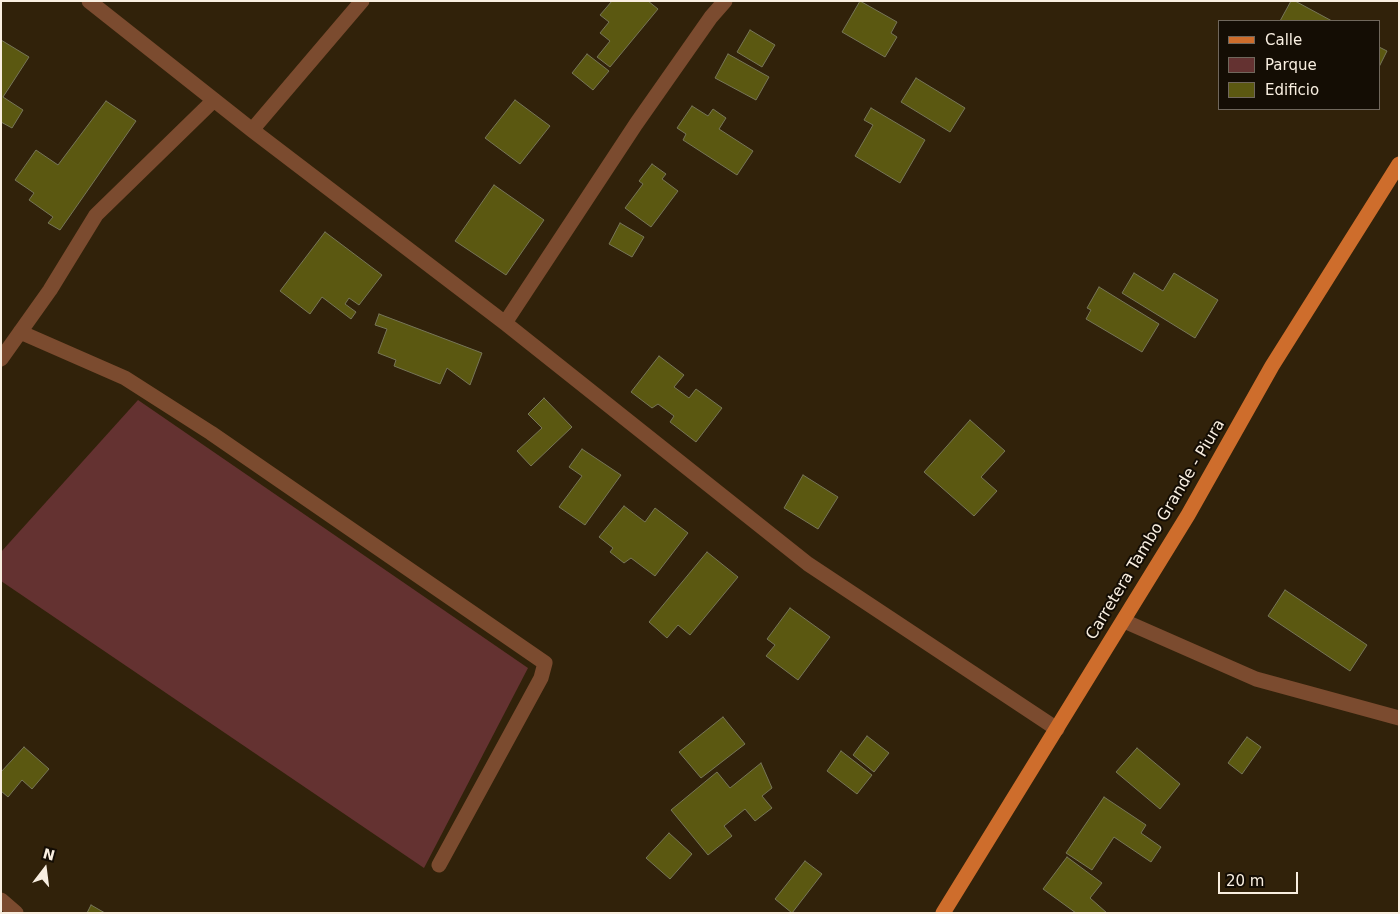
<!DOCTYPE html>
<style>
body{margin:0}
#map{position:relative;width:1400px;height:914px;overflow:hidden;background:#31220a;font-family:"DejaVu Sans",sans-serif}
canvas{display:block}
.frame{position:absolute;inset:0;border:2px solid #f9efe1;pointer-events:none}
.legend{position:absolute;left:1218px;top:20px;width:162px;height:90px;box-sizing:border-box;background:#140d04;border:1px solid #70675c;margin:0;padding:6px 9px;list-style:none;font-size:15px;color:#f9efe1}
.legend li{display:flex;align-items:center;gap:10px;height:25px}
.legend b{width:25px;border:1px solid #70675c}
.north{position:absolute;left:20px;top:844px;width:50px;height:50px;-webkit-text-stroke:4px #140d04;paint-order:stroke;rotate:15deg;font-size:14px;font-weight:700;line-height:20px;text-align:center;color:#f9efe1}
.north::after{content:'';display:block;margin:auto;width:18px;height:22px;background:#f9efe1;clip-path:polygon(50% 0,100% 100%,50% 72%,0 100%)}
.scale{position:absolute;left:1218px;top:872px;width:80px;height:22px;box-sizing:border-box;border:2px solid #f9efe1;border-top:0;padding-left:6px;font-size:15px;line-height:18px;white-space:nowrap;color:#f9efe1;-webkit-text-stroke:4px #140d04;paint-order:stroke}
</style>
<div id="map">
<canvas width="1400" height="914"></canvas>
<div class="frame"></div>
<ul class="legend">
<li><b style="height:6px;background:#ce6d2c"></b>Calle</li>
<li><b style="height:14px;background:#643231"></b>Parque</li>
<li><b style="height:14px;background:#5b5811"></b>Edificio</li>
</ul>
<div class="north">N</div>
<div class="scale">20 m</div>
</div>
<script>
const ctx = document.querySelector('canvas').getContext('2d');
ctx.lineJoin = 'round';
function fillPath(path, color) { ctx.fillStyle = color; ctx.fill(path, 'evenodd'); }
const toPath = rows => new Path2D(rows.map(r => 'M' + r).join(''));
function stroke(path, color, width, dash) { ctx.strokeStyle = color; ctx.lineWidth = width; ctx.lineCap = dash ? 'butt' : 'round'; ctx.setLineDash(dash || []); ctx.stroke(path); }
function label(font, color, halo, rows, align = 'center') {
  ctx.font = font + ' "DejaVu Sans",sans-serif'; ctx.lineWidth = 4; ctx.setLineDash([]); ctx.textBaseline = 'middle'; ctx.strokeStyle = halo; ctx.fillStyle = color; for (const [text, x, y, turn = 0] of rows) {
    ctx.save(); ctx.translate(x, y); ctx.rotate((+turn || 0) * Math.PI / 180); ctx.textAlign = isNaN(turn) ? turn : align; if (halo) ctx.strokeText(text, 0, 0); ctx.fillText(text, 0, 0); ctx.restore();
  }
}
fillPath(toPath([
 [138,400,528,668,424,868,1,581,1,552]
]), '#643231');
const building = toPath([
 [612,1,648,1,658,9,610,67,597,57,610,41,600,33,609,22,600,15,612,1],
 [860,1,897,22,891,33,897,37,885,57,842,32,860,1],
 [1291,1,1295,1,1332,21,1280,21,1291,1],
 [750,30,775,45,762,67,737,52,750,30],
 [1,40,29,57,3,97,23,110,12,128,1,122,1,40],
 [1379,47,1387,51,1379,67,1379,47],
 [587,54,609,71,593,90,572,73,587,54],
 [728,54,769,77,756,100,715,78,728,54],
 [916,78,965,108,950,132,901,102,916,78],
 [515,100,550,126,520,164,485,138,515,100],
 [106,101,136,121,60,230,48,223,53,217,29,200,34,193,15,180,36,150,58,165,106,101],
 [692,106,708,116,713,109,726,118,719,129,753,151,737,175,683,140,686,134,677,128,692,106],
 [871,108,925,140,900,183,855,156,873,125,864,120,871,108],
 [652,164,666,174,662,179,678,191,651,227,625,208,643,184,639,181,652,164],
 [494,185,544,220,506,275,455,241,494,185],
 [620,223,644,237,632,257,609,244,620,223],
 [325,232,382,275,359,305,349,298,345,304,356,312,351,319,322,297,310,314,280,291,325,232],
 [1134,273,1163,291,1174,273,1218,300,1195,338,1122,293,1134,273],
 [1099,287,1159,324,1142,352,1086,319,1091,310,1087,308,1099,287],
 [379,314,482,353,470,385,447,368,440,384,394,366,396,360,378,353,387,329,375,325,379,314],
 [659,356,684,375,674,387,689,398,696,389,722,408,696,442,670,422,674,416,658,404,652,408,631,392,659,356],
 [544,398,572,427,531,466,517,451,542,428,528,414,544,398],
 [970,420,1005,451,981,477,997,491,974,516,924,472,970,420],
 [582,449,621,475,585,525,559,507,582,476,569,467,582,449],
 [803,475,838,497,818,529,784,508,803,475],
 [624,506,645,522,655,508,688,533,655,576,631,558,624,563,610,552,613,548,599,537,624,506],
 [707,552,738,577,690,635,678,625,667,638,649,622,707,552],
 [1285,590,1367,645,1350,671,1268,616,1285,590],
 [790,608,830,637,798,680,766,656,775,645,767,639,790,608],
 [723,717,745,744,701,778,679,752,723,717],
 [867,736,889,753,874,772,853,755,867,736],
 [1247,737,1261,747,1242,774,1228,763,1247,737],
 [24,747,49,769,32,789,22,780,8,797,1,791,1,772,24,747],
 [1137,748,1180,784,1160,809,1116,772,1137,748],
 [841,751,872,775,857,794,827,771,841,751],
 [761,763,772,788,762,796,772,808,755,821,745,809,724,826,732,836,708,855,671,810,717,772,730,788,761,763],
 [1104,797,1146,825,1141,833,1161,847,1151,862,1114,837,1092,870,1066,853,1104,797],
 [669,833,692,854,670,879,646,858,669,833],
 [1067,857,1102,883,1090,898,1107,913,1076,913,1043,889,1067,857],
 [805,861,822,874,792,913,775,899,805,861],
 [91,905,105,913,87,913,91,905]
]);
fillPath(building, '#5b5811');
stroke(building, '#777658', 1);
stroke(toPath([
 [89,1,252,130,505,323,808,564,1057,729],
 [252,130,362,1],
 [505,323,636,124,711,17,725,1],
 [20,332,125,378,211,433,545,663,541,678,439,865],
 [1,359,50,290,96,215,214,100],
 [1124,621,1256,679,1399,718],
 [1,900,16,913]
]), '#7b4b2f', 15);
stroke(toPath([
 [943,913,1188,515,1272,366,1399,164]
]), '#ce6d2c', 15);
label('16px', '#f9efe1', '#140d04', [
 ["Carretera Tambo Grande - Piura",1156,530,-59]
]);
</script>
